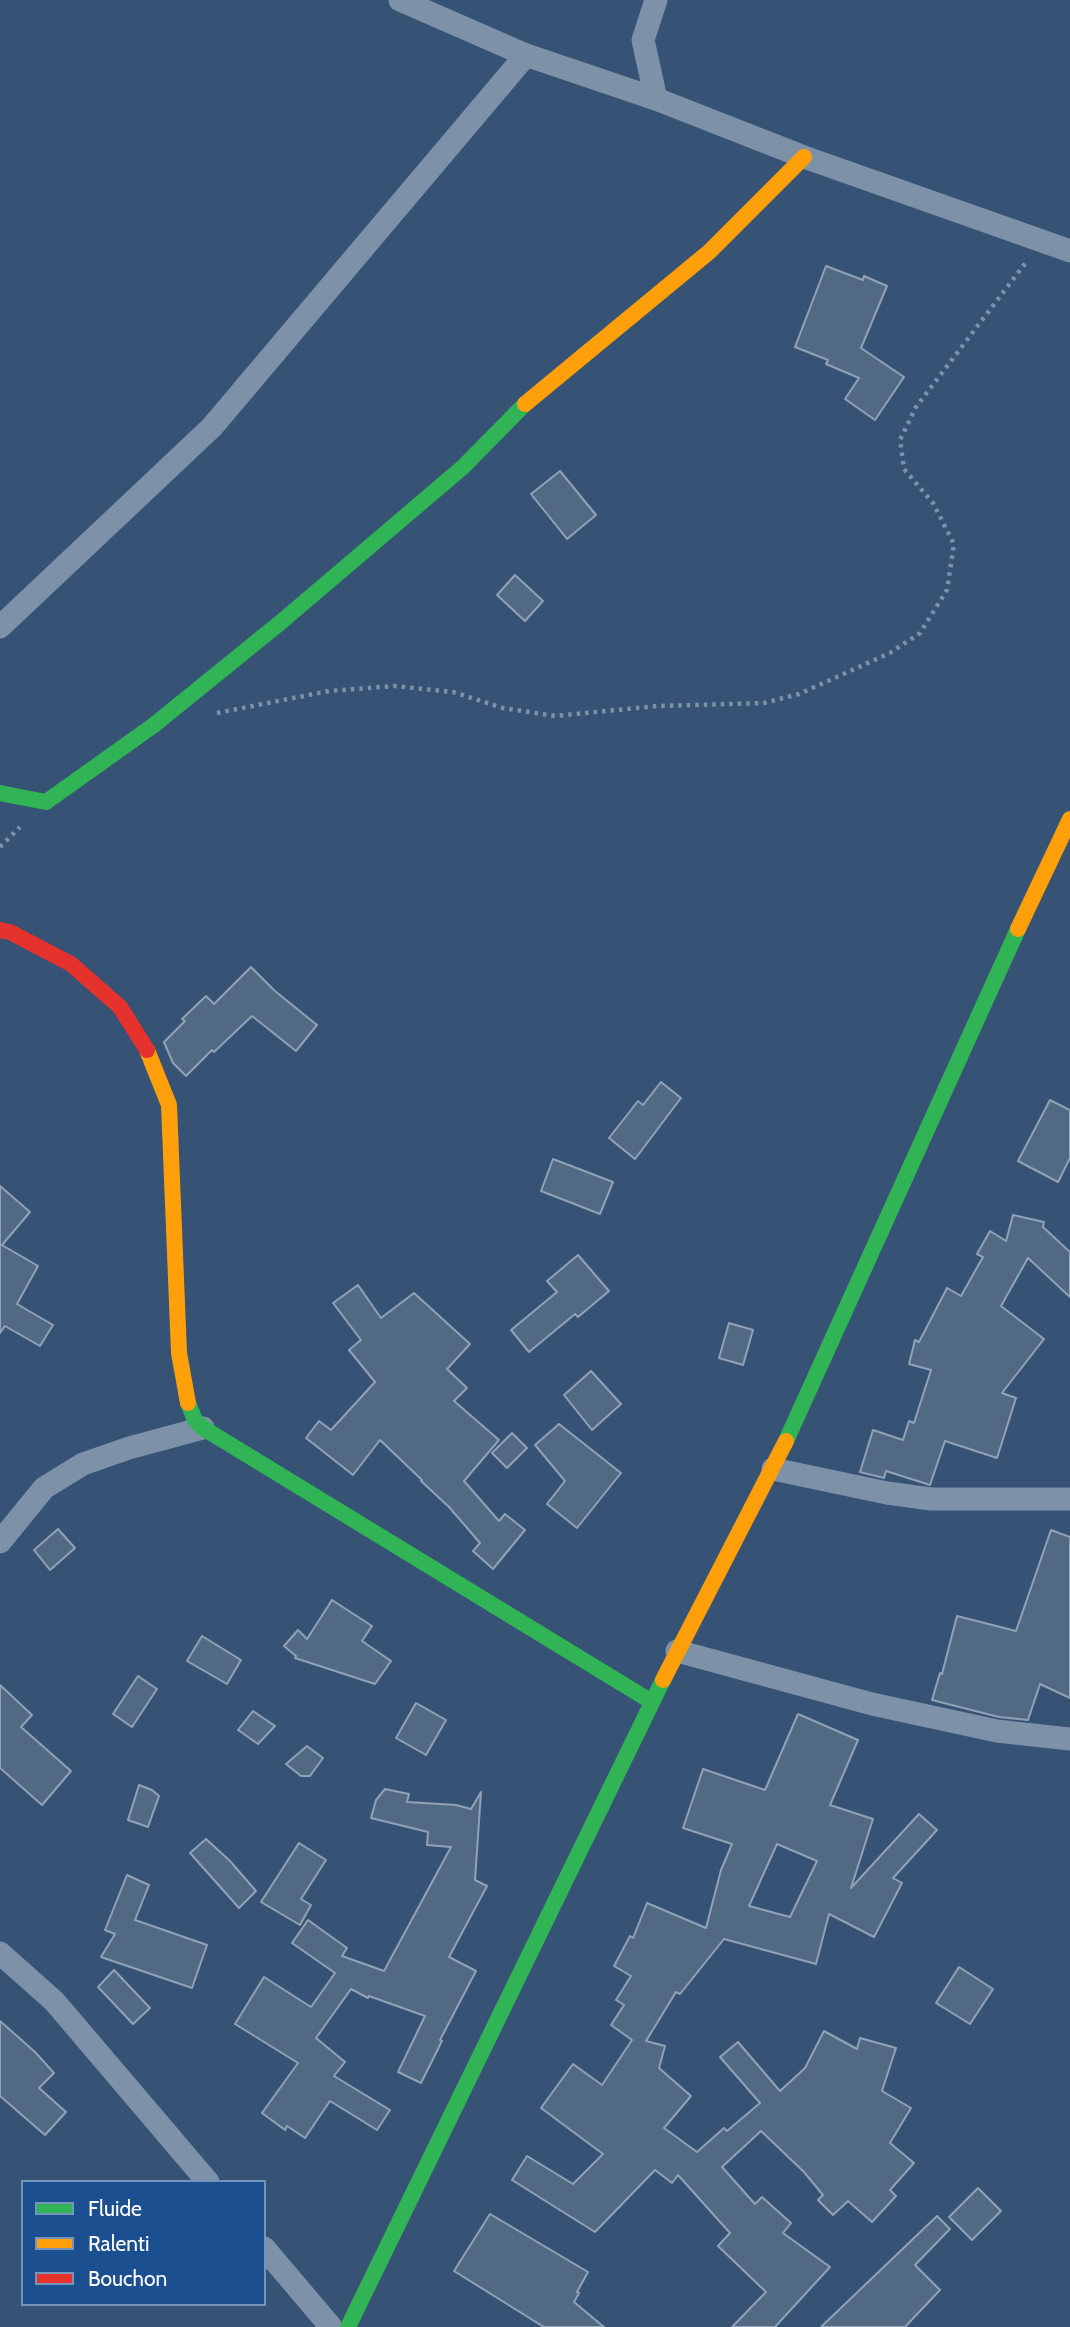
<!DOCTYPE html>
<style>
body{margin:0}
#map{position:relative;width:1070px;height:2327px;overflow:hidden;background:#365274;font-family:Cabin,sans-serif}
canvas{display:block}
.legend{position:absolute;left:21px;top:2180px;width:245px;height:126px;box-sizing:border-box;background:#1b4f8f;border:2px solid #7695bc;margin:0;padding:9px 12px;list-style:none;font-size:21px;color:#fff}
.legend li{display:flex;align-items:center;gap:14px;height:35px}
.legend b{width:35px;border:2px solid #7695bc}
</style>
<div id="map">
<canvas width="1070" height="2327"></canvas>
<ul class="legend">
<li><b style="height:9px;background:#30b455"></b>Fluide</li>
<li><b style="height:9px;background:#ff9f0a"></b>Ralenti</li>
<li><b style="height:9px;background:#e5322d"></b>Bouchon</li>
</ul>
</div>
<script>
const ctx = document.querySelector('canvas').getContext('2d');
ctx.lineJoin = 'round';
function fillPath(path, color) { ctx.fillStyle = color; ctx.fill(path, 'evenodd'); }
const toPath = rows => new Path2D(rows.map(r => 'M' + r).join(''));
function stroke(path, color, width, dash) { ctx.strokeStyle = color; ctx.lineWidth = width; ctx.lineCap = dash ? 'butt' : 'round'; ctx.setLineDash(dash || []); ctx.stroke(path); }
const building = toPath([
 [826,266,863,280,864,276,887,286,861,348,904,377,875,420,845,399,859,378,826,364,828,360,795,347,826,266],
 [560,471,596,515,567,539,531,494,560,471],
 [515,575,543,601,525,621,497,595,515,575],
 [251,967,275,991,317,1025,296,1051,252,1016,214,1052,212,1050,186,1076,173,1063,164,1042,185,1021,182,1019,206,996,214,1004,251,967],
 [661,1082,681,1098,635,1159,609,1138,638,1101,643,1105,661,1082],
 [1050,1100,1070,1110,1070,1158,1058,1182,1018,1161,1050,1100],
 [553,1159,613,1182,600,1214,541,1191,553,1159],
 [0,1186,30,1212,2,1245,38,1266,17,1304,53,1325,40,1346,5,1326,0,1333,0,1186],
 [1013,1215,1044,1222,1043,1227,1070,1252,1070,1297,1028,1258,1001,1306,1044,1339,1002,1393,1016,1398,997,1458,945,1441,930,1485,886,1471,884,1478,860,1472,873,1430,903,1440,909,1421,914,1423,931,1370,909,1364,915,1340,919,1342,947,1288,961,1296,983,1257,977,1254,990,1231,1006,1241,1013,1215],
 [578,1255,609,1291,578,1317,575,1314,529,1352,511,1330,557,1292,547,1281,578,1255],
 [358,1285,381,1318,414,1293,470,1344,447,1369,467,1388,454,1401,499,1440,464,1481,499,1521,505,1514,525,1530,493,1569,473,1551,480,1543,449,1507,421,1481,422,1480,380,1440,353,1475,306,1438,319,1421,331,1430,375,1382,349,1350,361,1340,333,1303,358,1285],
 [729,1323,753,1330,743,1365,719,1358,729,1323],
 [591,1371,621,1404,592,1430,564,1395,591,1371],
 [559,1424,621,1473,577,1528,547,1504,565,1481,535,1445,559,1424],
 [512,1433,527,1448,507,1468,492,1453,512,1433],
 [58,1529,75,1548,50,1570,34,1550,58,1529],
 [1051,1530,1070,1537,1070,1698,1040,1684,1028,1720,999,1717,932,1700,940,1673,942,1674,957,1616,1016,1631,1051,1530],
 [332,1600,372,1626,362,1641,391,1661,375,1684,295,1658,296,1656,284,1646,298,1630,307,1639,332,1600],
 [202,1636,241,1660,227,1684,187,1661,202,1636],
 [138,1676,157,1689,132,1727,113,1714,138,1676],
 [0,1685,32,1715,21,1727,71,1771,42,1805,0,1768,0,1685],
 [416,1703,446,1720,426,1755,396,1738,416,1703],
 [253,1711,275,1726,258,1744,238,1730,253,1711],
 [798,1714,858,1740,830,1805,873,1819,851,1888,919,1814,937,1830,893,1878,902,1883,874,1937,829,1914,816,1964,724,1939,680,1994,676,1992,646,2041,665,2046,659,2068,691,2096,664,2128,697,2152,724,2128,727,2131,760,2103,720,2057,738,2042,780,2091,805,2068,824,2031,857,2049,860,2038,896,2048,882,2091,911,2108,890,2143,914,2163,890,2190,896,2196,872,2222,848,2201,833,2215,818,2200,823,2195,804,2172,761,2131,722,2167,755,2204,762,2197,791,2223,783,2233,830,2267,775,2327,732,2327,766,2292,718,2246,730,2233,678,2175,672,2183,655,2170,595,2232,512,2180,527,2156,573,2184,603,2154,541,2108,573,2064,602,2085,632,2040,611,2025,624,2005,616,2000,631,1976,614,1966,630,1936,633,1938,647,1903,706,1928,721,1870,732,1844,683,1828,703,1769,765,1790,798,1714],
 [777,1844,817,1861,790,1917,749,1906,777,1844],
 [307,1746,323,1758,310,1776,301,1776,286,1764,307,1746],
 [139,1785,152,1790,159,1796,148,1827,128,1820,139,1785],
 [385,1789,409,1794,407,1802,456,1805,471,1809,481,1792,475,1880,487,1886,449,1957,476,1971,440,2040,442,2041,421,2083,398,2072,425,2016,369,1996,368,1998,351,1989,316,2038,345,2062,334,2076,390,2110,377,2130,330,2101,305,2138,287,2126,285,2130,262,2113,298,2063,235,2024,264,1977,311,2007,335,1973,292,1943,308,1920,347,1948,342,1956,384,1971,451,1847,427,1845,428,1832,371,1818,376,1800,385,1789],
 [206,1839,230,1861,256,1891,239,1908,190,1853,206,1839],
 [299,1843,326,1860,301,1899,311,1905,300,1925,261,1902,299,1843],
 [127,1875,149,1885,135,1920,207,1945,192,1988,101,1957,115,1934,105,1930,127,1875],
 [959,1967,993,1989,970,2024,936,2003,959,1967],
 [114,1970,150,2008,133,2024,98,1987,114,1970],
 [0,2021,35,2052,54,2073,39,2088,66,2112,45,2135,0,2096,0,2021],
 [978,2188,1001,2211,972,2240,949,2217,978,2188],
 [490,2214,588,2272,577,2292,579,2293,574,2302,604,2327,544,2327,454,2271,490,2214],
 [937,2216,950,2229,915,2265,940,2290,905,2327,821,2327,937,2216]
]);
fillPath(building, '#526984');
stroke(building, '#92a2b6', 2);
stroke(toPath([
 [217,713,329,691,394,686,453,692,503,708,555,716,657,706,764,703,799,694,890,653,920,633,947,590,954,544,933,503,904,469,900,440,916,407,1027,261],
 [0,847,20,827]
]), '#7d92a8', 4.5, [3.5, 5]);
stroke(toPath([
 [400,0,526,55,656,99,804,157,1070,251],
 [656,99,643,40,656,0],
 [0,627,212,427,526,55],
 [773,1469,887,1493,931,1499,1070,1499],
 [0,1542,44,1488,83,1464,129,1448,203,1428],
 [677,1651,872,1704,997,1731,1070,1739],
 [0,1953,54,2001,208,2182],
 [264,2248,331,2327]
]), '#7d92a8', 23);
stroke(toPath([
 [0,793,46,802,154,725,281,622,463,467,525,404],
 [188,1403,195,1420,203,1428,652,1702],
 [786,1441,1018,929],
 [348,2327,663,1680]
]), '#30b455', 16);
stroke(toPath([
 [525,404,709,252,804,157],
 [1018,929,1070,819],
 [147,1050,169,1105,179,1353,188,1403],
 [663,1680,786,1441]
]), '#ff9f0a', 16);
stroke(toPath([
 [0,930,10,932,71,964,120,1007,147,1050]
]), '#e5322d', 16);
</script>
